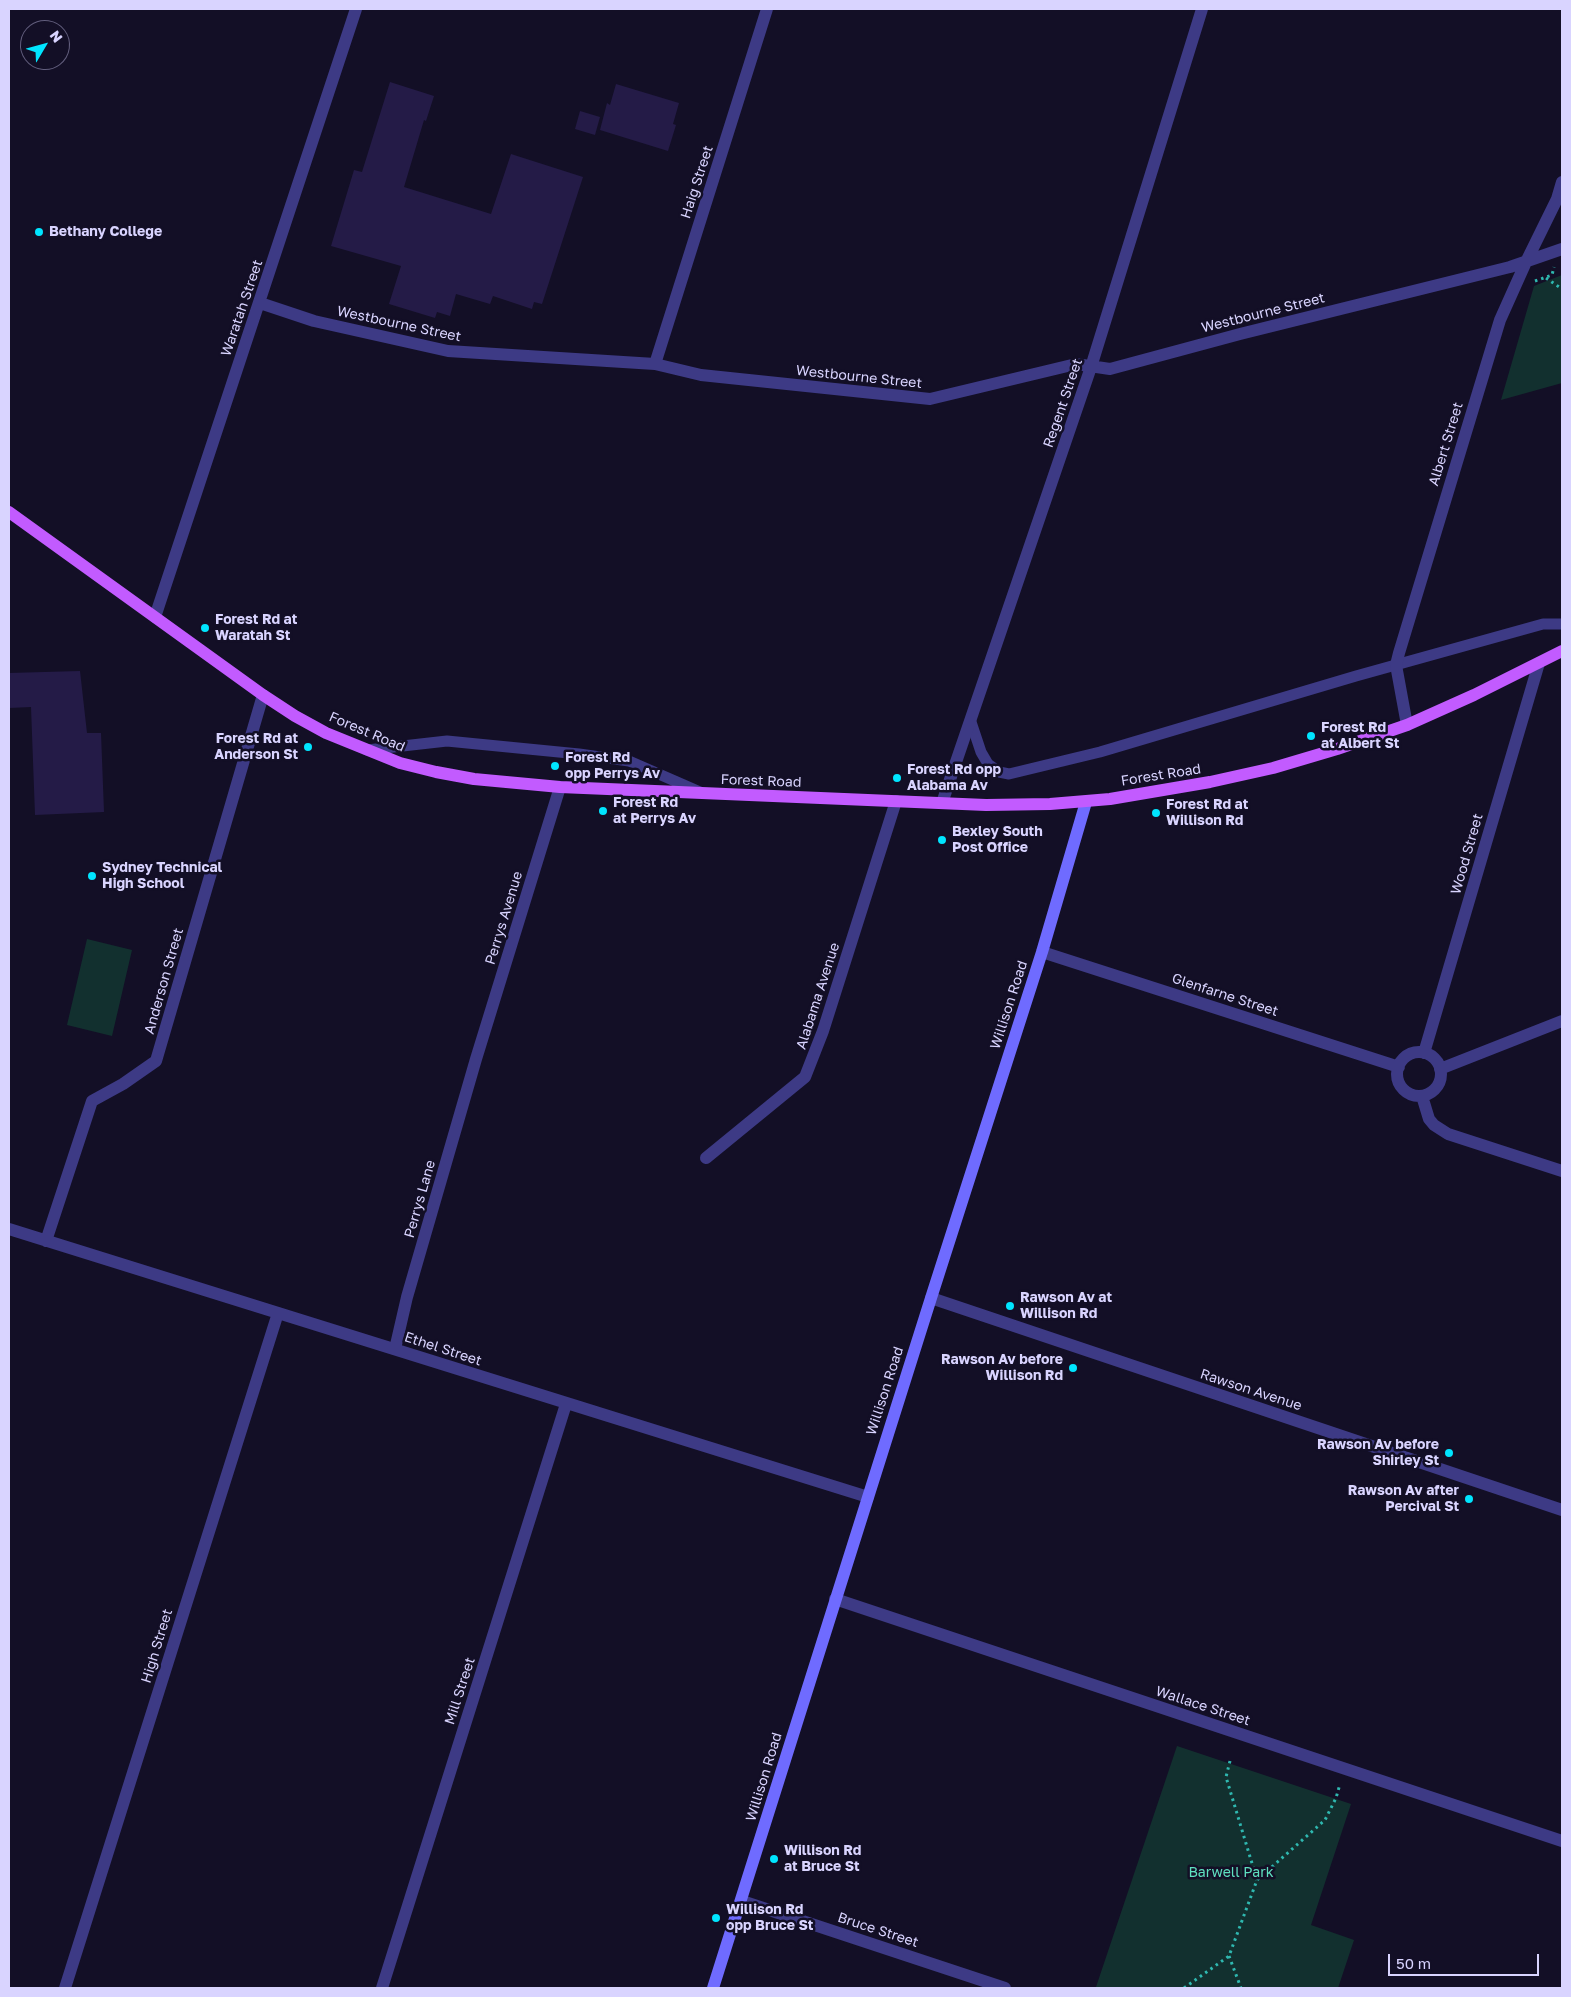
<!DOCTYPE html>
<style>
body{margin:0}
#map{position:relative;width:1571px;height:1997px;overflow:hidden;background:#130f26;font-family:"Golos Text",sans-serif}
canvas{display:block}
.frame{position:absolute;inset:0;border:10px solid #d9d4ff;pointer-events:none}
.north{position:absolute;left:20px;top:20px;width:50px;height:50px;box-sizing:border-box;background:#130f26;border:1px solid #625e7d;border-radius:50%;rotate:53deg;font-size:14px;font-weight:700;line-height:20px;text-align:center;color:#d9d4ff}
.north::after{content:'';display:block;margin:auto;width:18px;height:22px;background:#00e5ff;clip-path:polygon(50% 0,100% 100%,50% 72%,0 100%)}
.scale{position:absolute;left:1388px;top:1954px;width:151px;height:22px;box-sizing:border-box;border:2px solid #d9d4ff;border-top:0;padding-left:6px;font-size:15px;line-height:18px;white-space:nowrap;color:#d9d4ff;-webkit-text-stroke:4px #130f26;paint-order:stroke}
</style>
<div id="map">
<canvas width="1571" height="1997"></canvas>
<div class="frame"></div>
<div class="north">N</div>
<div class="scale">50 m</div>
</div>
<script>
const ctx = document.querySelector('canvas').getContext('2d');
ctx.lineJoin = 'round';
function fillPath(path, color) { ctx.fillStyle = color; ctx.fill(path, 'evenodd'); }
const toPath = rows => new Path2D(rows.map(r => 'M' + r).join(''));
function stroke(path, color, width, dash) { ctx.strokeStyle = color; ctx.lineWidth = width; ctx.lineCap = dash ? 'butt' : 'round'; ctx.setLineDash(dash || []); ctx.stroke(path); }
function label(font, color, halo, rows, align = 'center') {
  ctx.font = font + ' "Golos Text",sans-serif'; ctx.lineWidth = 5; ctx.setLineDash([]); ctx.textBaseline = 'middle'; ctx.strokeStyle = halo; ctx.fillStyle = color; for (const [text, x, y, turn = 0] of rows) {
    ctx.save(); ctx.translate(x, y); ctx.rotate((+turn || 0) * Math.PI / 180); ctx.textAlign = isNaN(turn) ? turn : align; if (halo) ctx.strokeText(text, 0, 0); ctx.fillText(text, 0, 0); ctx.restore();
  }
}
fillPath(toPath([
 [1562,275,1562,383,1501,400,1534,286],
 [87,939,132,950,112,1036,67,1025],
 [1177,1746,1351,1804,1311,1925,1354,1940,1338,1988,1096,1987]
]), '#12302f');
fillPath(toPath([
 [390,82,434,96,426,121,424,120,404,187,491,214,511,154,583,177,542,304,534,302,532,309,493,296,490,304,456,294,450,316,437,312,435,318,389,304,401,266,331,246,354,170,362,172],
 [616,84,679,103,673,124,676,125,668,151,600,130,607,103,610,105],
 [580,111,600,117,595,135,575,129],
 [80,671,87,733,101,733,104,812,35,815,31,707,9,708,9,673]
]), '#241b47');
stroke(toPath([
 [1546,278,1562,289],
 [1535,281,1552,275,1554,267],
 [1230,1761,1226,1777,1257,1880],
 [1229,1956,1241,1988],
 [1184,1988,1229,1956,1257,1880,1325,1820,1336,1798,1340,1784]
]), '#2fb8b0', 3, [2.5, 4]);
stroke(toPath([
 [971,722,981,752,988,764,999,772,1009,774,1100,752,1356,676,1543,624,1562,624],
 [367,750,447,741,579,754,629,761,700,792]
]), '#3d3a85', 11);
stroke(toPath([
 [260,303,314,321,448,351,655,364,701,375,930,399,1076,364,1110,369,1240,334,1510,267,1562,249],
 [655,364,767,9],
 [155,617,356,9],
 [1407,725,1396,665,1399,653,1500,320,1526,262,1557,199,1562,182],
 [942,803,1091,367,1202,9],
 [1042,952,1399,1067],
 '1397 1074a22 22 0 1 1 44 0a22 22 0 1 1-44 0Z',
 [1424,1053,1539,663],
 [1440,1069,1562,1021],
 [1422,1096,1429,1119,1434,1125,1448,1134,1562,1171],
 [706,1158,805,1077,823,1031,896,801],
 [9,1229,868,1497],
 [46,1241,92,1101,123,1084,156,1061,263,695],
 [931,1298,1562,1510],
 [395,1349,407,1297,476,1059,560,787],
 [835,1599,1562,1841],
 [742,1901,1005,1988],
 [65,1988,278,1313],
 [382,1988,566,1404]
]), '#3d3a85', 12);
stroke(toPath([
 [713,1988,931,1298,1042,952,1086,802]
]), '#6f6bff', 12);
stroke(toPath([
 [9,512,263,695,295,716,326,733,400,763,436,772,474,779,560,787,986,805,1050,804,1110,799,1210,782,1273,768,1337,749,1407,725,1474,695,1562,651]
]), '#c25bff', 12);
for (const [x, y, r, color] of [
 [39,232,5,"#00e5ff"],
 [205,628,5,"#00e5ff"],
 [1311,736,5,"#00e5ff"],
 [308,747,5,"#00e5ff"],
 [555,766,5,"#00e5ff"],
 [897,778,5,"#00e5ff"],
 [603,811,5,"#00e5ff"],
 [1156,813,5,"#00e5ff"],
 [942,840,5,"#00e5ff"],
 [92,876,5,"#00e5ff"],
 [1010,1306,5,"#00e5ff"],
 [1073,1368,5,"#00e5ff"],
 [1449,1453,5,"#00e5ff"],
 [1469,1499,5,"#00e5ff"],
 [774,1859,5,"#00e5ff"],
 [716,1918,5,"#00e5ff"]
]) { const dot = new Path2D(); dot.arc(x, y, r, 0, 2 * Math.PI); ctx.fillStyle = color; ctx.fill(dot); stroke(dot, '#130f26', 2); }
label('14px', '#d9d4ff', '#130f26', [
 ["Haig Street",697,182,-72],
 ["Waratah Street",242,308,-71],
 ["Westbourne Street",1263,313,-14],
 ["Westbourne Street",399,324,12],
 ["Westbourne Street",859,377,6],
 ["Regent Street",1063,403,-71],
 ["Albert Street",1446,444,-73],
 ["Forest Road",367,732,23],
 ["Forest Road",1161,775,-9],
 ["Forest Road",761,781,2],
 ["Wood Street",1467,854,-74],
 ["Perrys Avenue",504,918,-73],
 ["Anderson Street",164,981,-74],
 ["Glenfarne Street",1225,995,18],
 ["Alabama Avenue",818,996,-72],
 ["Willison Road",1009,1005,-72],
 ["Perrys Lane",420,1199,-74],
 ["Ethel Street",443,1349,18],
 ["Rawson Avenue",1251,1390,18],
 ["Willison Road",885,1391,-72],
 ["High Street",157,1646,-73],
 ["Mill Street",460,1691,-72],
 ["Wallace Street",1203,1706,18],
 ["Willison Road",764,1777,-73],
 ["Bruce Street",878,1930,18]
]);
label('bold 14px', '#d9d4ff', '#130f26', [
 ["Bethany College",49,232],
 ["Forest Rd at",215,620],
 ["Waratah St",215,636],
 ["Forest Rd",1321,728],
 ["at Albert St",1321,744],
 ["Forest Rd at",298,739,"right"],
 ["Anderson St",298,755,"right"],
 ["Forest Rd",565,758],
 ["opp Perrys Av",565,774],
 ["Forest Rd opp",907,770],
 ["Alabama Av",907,786],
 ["Forest Rd",613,803],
 ["at Perrys Av",613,819],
 ["Forest Rd at",1166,805],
 ["Willison Rd",1166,821],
 ["Bexley South",952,832],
 ["Post Office",952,848],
 ["Sydney Technical",102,868],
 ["High School",102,884],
 ["Rawson Av at",1020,1298],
 ["Willison Rd",1020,1314],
 ["Rawson Av before",1063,1360,"right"],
 ["Willison Rd",1063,1376,"right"],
 ["Rawson Av before",1439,1445,"right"],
 ["Shirley St",1439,1461,"right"],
 ["Rawson Av after",1459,1491,"right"],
 ["Percival St",1459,1507,"right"],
 ["Willison Rd",784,1851],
 ["at Bruce St",784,1867],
 ["Willison Rd",726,1910],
 ["opp Bruce St",726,1926]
], 'left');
label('14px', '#5fe0c0', '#130f26', [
 ["Barwell Park",1231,1873]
]);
</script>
